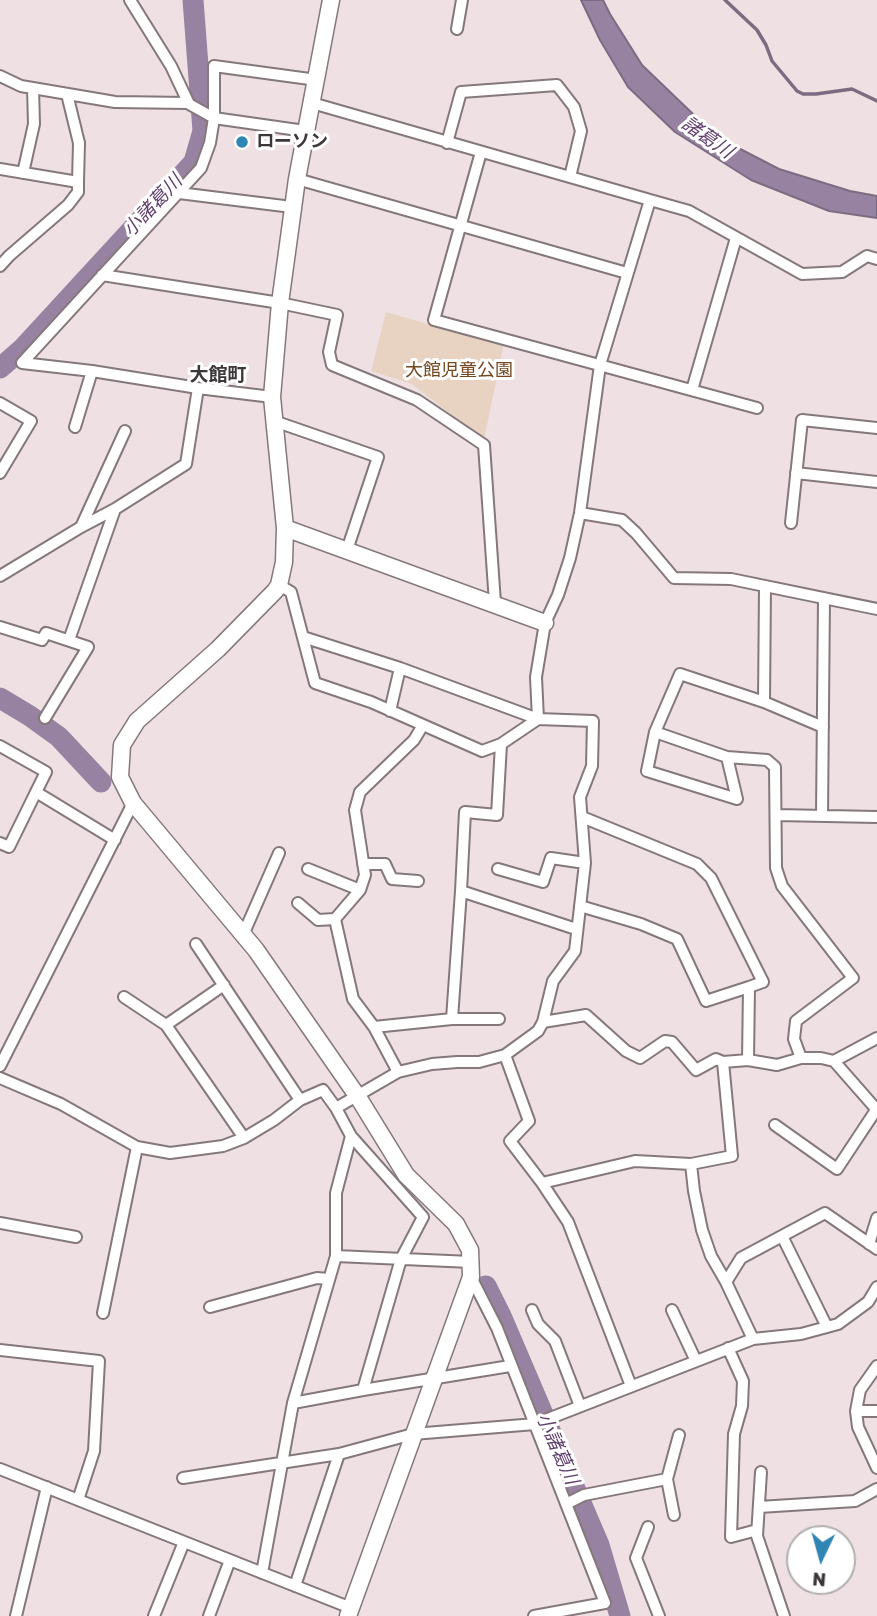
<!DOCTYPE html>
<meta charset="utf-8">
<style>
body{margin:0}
#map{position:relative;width:877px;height:1616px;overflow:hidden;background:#efe1e3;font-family:Rubik,sans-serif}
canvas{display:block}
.north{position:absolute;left:786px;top:1525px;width:70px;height:70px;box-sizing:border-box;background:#fff;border:2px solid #b1afaf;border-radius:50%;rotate:185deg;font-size:19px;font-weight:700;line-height:28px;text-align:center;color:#3c3738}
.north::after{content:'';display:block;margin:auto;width:24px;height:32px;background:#2f85b4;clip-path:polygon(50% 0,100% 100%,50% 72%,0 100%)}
</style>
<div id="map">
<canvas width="877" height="1616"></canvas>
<div class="north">N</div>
</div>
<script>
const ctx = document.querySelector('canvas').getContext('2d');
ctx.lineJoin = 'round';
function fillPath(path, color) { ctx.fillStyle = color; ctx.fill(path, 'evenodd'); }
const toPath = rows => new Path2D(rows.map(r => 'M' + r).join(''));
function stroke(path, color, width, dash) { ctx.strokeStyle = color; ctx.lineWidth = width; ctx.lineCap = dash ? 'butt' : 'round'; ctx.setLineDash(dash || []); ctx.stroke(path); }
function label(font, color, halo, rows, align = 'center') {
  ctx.font = font + ' Rubik,"Noto Sans JP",sans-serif'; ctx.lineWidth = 6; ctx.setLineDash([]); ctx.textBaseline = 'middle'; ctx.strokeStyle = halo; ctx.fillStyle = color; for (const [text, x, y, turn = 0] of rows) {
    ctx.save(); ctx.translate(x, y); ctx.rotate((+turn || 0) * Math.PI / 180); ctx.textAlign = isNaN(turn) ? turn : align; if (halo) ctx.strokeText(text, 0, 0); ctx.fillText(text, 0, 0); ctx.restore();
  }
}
fillPath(toPath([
 [386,312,438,327,504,343,484,440,412,384,371,371]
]), '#e8d3c3');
const water = toPath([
 [581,0,603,0,610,14,642,65,717,137,779,169,850,191,877,196,877,218,829,211,751,180,675,132,628,87,600,40,581,0]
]);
fillPath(water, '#9882a2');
stroke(water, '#7c6c82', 2);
stroke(toPath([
 [725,0,757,30,766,45,772,61,797,91,803,94,816,94,852,89,877,101]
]), '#7c6c82', 3.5);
stroke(toPath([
 [0,368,22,349,194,162,203,131,193,0],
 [0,698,30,716,59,737,101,782],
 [486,1286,501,1316,599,1545,620,1616]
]), '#9882a2', 21);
const street = toPath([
 [130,0,171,66,189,104,214,118,305,131],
 [457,29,462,0],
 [0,76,21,86,115,102,188,103],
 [67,94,79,143,78,182],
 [312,103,650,200,600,365,580,513,570,558,558,595,545,623,536,677,538,719,593,721,592,766,580,797,585,863,575,951,553,981,543,1022,538,1031,505,1055,479,1062,457,1062,432,1064,398,1072,336,1108],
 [447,143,461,92,557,85,574,107,581,131,570,177],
 [481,152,434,320,757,408],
 [0,169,78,182,78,192,68,205,9,256,0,266],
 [23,173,34,124,33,88],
 [297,179,627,273],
 [179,193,292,207],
 [650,200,689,211,802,274,842,272,867,256,877,259],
 [102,275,280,303,337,315,329,352,332,365,417,400,484,445,495,603],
 [692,390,736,238],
 [272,397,198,388,92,371,22,363,201,168,210,143,214,118,214,66,317,80],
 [0,403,31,421,0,473],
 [274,421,378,457,347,550],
 [75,427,92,371],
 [796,473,877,482],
 [580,513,622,520,636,533,674,578,731,579,877,609],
 [791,523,802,420,877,428],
 [81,527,125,431],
 [0,576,81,527,115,509,186,464,198,388],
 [279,585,291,592,315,683,371,702,482,751,501,744],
 [0,627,42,640,46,633,88,647,45,718],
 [303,637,400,668,538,719],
 [69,640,115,509],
 [764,702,765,586],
 [390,711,400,668],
 [655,732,727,757],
 [0,746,46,772,36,792],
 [776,815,877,817],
 [822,816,824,598],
 [582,817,697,864,711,878,763,982,749,987,748,1060],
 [0,843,9,847,36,792,115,840],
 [363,864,385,864,392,879,418,881],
 [308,869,360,890],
 [498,869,543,882,551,858,585,863],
 [461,891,465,812,497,815,501,744,538,719],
 [298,903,318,920,335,919,353,999,374,1027,452,1019,461,891,576,929],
 [580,906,641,924,677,939,706,1001,749,987],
 [335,919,360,890,365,875,355,810,360,792,414,740,423,725],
 [243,935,279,853],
 [196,944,300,1100],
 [124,997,166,1025,244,1138],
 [452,1019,499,1019],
 [543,1022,586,1015,626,1051,640,1058,665,1041,672,1042,696,1070,716,1059,723,1062],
 [166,1025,224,985],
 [374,1027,398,1072],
 [505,1055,529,1121,510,1141,542,1183,635,1161,691,1164],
 [801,1058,794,1039,796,1021,853,978,782,886,776,868,775,767,767,760,727,757,737,799,647,771,655,732,680,674,764,702,823,727],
 [834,1061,877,1038],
 [0,1066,133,803],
 [0,1078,61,1104,137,1147,170,1153,223,1146,244,1138,274,1120,300,1100,323,1090,336,1108,351,1136,336,1193,336,1256,293,1403,262,1573],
 [775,1125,837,1169,876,1110],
 [351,1136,423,1217,401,1259,363,1390],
 [542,1183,568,1222,631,1386],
 [0,1223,76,1237],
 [782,1236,825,1213,877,1249],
 [869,1244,877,1218],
 [336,1256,471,1262],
 [471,1277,497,1328,605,1603,534,1616],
 [210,1307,317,1278,328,1279],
 [532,1310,538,1324,555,1341,580,1406],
 [672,1310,696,1361],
 [103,1313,137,1147],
 [827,1327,838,1324,868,1302,877,1287],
 [753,1339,726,1282,711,1256,702,1230,694,1191,691,1164,732,1156,723,1062,748,1060,777,1065,801,1058,821,1058,834,1061,877,1110],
 [728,1348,743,1381,742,1406,734,1434,731,1537,757,1530],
 [0,1350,99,1361,94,1451,78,1500],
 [877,1366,860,1390,856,1411,858,1427,877,1468],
 [293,1403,363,1390,510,1366],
 [856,1411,877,1411],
 [0,1469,351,1608],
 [761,1472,757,1536,784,1616],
 [183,1478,339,1454,413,1434,535,1424,753,1339,801,1334,827,1327,782,1236,741,1258,726,1282],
 [667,1479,674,1515],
 [566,1504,584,1495,667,1479,679,1435],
 [759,1507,855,1501,877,1489],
 [648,1527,636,1558,659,1616],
 [295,1586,339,1454],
 [16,1616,47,1487],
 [154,1616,184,1542],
 [209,1616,230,1560]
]);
const secondary = toPath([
 [331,0,297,179,280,303,272,397,285,528,284,562,279,585,275,591,218,649,137,721,122,745,120,777,133,803,256,950,358,1097,406,1175,456,1224,470,1250,471,1277,348,1616],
 [285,528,545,623]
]);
stroke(street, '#85787a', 14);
stroke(secondary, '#85787a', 19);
stroke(street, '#fff', 10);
stroke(secondary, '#fff', 16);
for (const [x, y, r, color] of [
 [242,142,7,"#2f85b4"]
]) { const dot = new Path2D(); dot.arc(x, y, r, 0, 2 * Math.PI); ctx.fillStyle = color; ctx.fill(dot); stroke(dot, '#fff', 2.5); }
label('bold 18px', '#3c3738', '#fff', [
 ["ローソン",256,142]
], 'left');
label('18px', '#74471f', '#fff', [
 ["大館児童公園",459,371]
]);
label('italic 19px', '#60406e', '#fff', [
 ["諸葛川",707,138,35],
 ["小諸葛川",153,206,-47],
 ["小諸葛川",557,1449,66]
]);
label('bold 19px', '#3c3738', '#fff', [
 ["大館町",218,376]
]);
</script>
